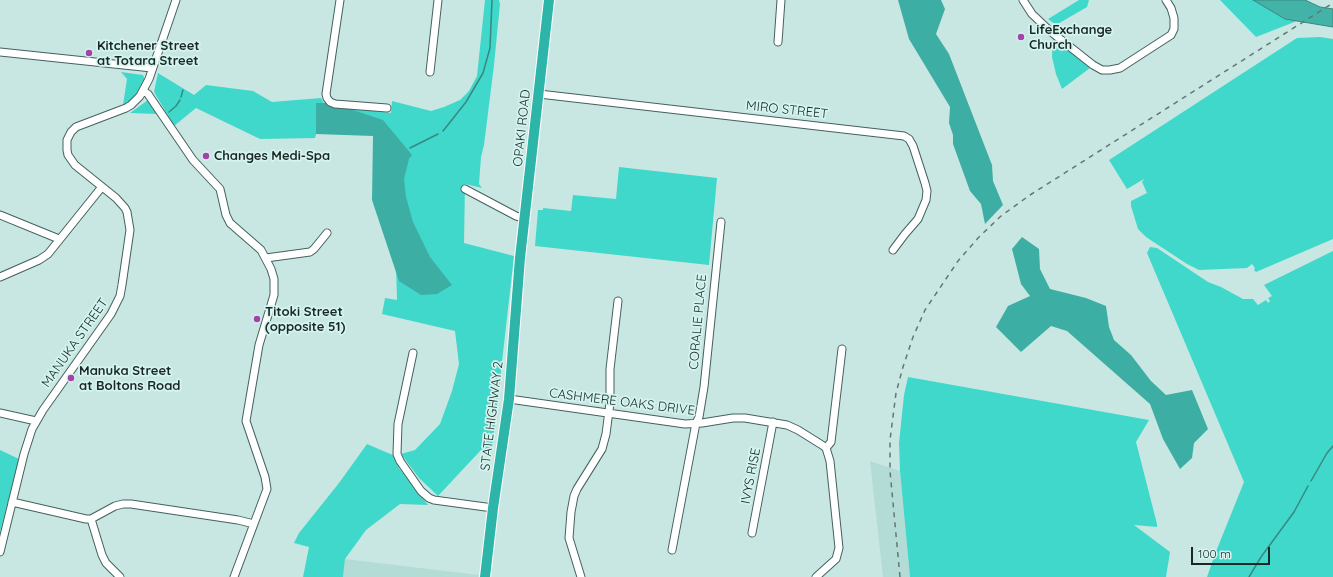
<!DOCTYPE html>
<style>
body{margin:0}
#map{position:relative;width:1333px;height:577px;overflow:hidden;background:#c8e7e2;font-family:Quicksand,sans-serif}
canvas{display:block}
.scale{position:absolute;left:1191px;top:547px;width:79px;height:18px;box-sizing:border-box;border:2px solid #1b2725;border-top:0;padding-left:5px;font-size:12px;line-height:14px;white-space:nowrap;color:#1b2725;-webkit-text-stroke:3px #d4f4ef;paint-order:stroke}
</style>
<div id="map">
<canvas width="1333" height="577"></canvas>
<div class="scale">100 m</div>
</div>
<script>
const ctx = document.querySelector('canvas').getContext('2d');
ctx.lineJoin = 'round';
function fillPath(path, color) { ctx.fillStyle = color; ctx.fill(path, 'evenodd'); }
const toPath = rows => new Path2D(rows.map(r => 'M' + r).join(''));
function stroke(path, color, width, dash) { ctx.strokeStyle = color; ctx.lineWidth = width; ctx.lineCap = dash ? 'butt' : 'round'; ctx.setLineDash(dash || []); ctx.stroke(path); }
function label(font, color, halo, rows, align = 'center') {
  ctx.font = font + ' Quicksand,sans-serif'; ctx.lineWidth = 3.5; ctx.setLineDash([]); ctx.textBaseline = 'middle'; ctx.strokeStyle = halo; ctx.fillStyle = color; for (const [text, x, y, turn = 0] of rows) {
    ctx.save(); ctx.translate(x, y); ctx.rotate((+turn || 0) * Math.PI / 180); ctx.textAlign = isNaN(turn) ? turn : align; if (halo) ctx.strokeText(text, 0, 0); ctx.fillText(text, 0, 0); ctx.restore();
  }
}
fillPath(toPath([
 [870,461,900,471,910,577,883,577],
 [345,559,479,575,478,577,343,577]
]), '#b4dcd7');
fillPath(toPath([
 [485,0,499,0,500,4,494,65,484,145,481,157,479,184,482,188,465,184,464,243,514,256,492,450,481,450,438,496,419,478,401,454,415,450,440,424,452,391,459,364,455,331,382,314,385,298,397,300,396,263,376,134,318,127,315,138,260,139,196,108,174,126,154,92,158,73,194,95,206,85,253,91,272,102,321,98,325,105,391,113,392,101,431,111,444,107,460,100,469,91,477,76],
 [1079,0,1089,0,1087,7,1056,25,1048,19],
 [1220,0,1253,0,1285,19,1297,21,1256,37],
 [1320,37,1333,39,1333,239,1256,272,1254,270,1255,268,1252,264,1247,268,1199,270,1187,264,1146,237,1138,229,1131,206,1131,201,1147,193,1142,182,1144,179,1127,189,1109,160,1297,38],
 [1053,38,1090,68,1062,89,1056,74,1052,57],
 [121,72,143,75,145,80,133,99,123,105,127,79],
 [148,100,157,114,130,113],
 [619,167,717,178,709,265,535,246,538,210,543,210,543,208,571,211,573,195,616,199],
 [1150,247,1157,248,1208,282,1221,287,1243,299,1253,299,1258,305,1266,300,1268,303,1270,301,1268,298,1272,296,1264,285,1333,251,1333,577,1207,577,1215,554,1244,482,1147,253],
 [908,377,1149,420,1136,442,1157,524,1157,527,1134,525,1170,552,1166,577,910,577,900,471,899,443,904,395],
 [367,444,395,456,399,468,428,505,400,504,366,530,345,559,343,577,303,577,309,547,294,543,299,533,339,483],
 [0,450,19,459,0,532]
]), '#40d8ca');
fillPath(toPath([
 [898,0,941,0,945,9,936,34,949,54,992,165,993,181,1003,205,985,224,981,204,970,191,953,144,953,135,949,123,950,107,909,39],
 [316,103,332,103,383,120,412,155,409,159,404,179,406,197,413,222,430,257,452,285,437,294,421,295,399,281,372,200,373,136,316,134],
 [1022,237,1039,249,1040,269,1050,289,1086,298,1106,306,1109,327,1114,340,1131,355,1151,381,1166,395,1192,390,1208,429,1194,443,1192,458,1180,469,1163,439,1150,404,1067,331,1051,326,1021,352,996,327,1008,306,1030,296,1021,284,1012,249]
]), '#3daea3');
const water = toPath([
 [1253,0,1305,0,1320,7,1333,9,1333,27,1285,19,1253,0]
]);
fillPath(water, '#43b3a8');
stroke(water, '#378981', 1);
stroke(toPath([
 [181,97,183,90],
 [169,112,176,106,180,100],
 [443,131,466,102,483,73,490,48,492,0],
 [410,148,438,134],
 [1311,481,1327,453,1333,446],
 [1249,577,1261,557,1294,512,1308,486]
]), '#378981', 1.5);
const minor = toPath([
 [340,0,326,94,327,98,330,102,335,104,387,108],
 [1023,0,1032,14,1050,31,1093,65,1102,70,1110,70,1120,68,1171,35,1174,29,1174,18,1171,8,1166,0],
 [778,42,781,0],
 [0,52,152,68],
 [430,72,438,0],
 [143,91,148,94,154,103,193,160,220,189,226,215,230,223,261,250,271,269,274,279,274,295,259,345,246,421,265,477,267,489,234,577],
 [539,94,904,136,909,139,913,146,925,183,927,191,926,200,918,219,905,234,893,250],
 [465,189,516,216,525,219],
 [0,215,59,239],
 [266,258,310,252,314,249,327,233],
 [0,277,39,260,48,254,101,188],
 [413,353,398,424,397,454,400,461,421,491,429,498,434,500,493,508],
 [509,399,685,424,702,423,733,418,745,418,787,425,798,430,822,445,826,448,830,461,839,548,836,559,816,577],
 [0,413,36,421],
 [826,448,831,442,842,349],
 [12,502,86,519,91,519,115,506,123,504,131,504,238,520,254,524],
 [91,519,102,555,106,563,120,577],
 [752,533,773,422],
 [672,550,696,423,699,417,704,387,721,222],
 [0,552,24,454,32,429,43,410,111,314,120,296,122,285,130,230,127,212,125,208,116,198,75,165,68,155,67,150,67,140,71,132,76,127,126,108,131,105,140,96,149,79,176,0],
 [581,577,569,538,571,512,574,496,577,489,602,449,606,434,610,403,610,369,618,301]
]);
const highway = toPath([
 [485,577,493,508,509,399,520,258,549,0]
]);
stroke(minor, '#45615d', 9);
stroke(highway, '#fff', 12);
stroke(minor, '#fff', 7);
stroke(highway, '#2db5a9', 10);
stroke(toPath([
 [900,577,890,471,890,440,896,393,903,367,913,337,925,310,958,261,978,238,1001,216,1030,195,1333,3]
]), '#637774', 1.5, [5, 5]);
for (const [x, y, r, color] of [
 [1021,37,4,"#a642a7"],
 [89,53,4,"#a642a7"],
 [206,156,4,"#a642a7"],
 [257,319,4,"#a642a7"],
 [71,378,4,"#a642a7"]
]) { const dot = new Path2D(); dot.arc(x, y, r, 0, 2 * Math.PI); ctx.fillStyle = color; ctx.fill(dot); stroke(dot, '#d4f4ef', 1.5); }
label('bold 13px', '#1b2725', '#d4f4ef', [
 ["LifeExchange",1029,30],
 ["Church",1029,45],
 ["Kitchener Street",97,46],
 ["at Totara Street",97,61],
 ["Changes Medi-Spa",214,156],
 ["Titoki Street",265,312],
 ["(opposite 51)",265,327],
 ["Manuka Street",79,371],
 ["at Boltons Road",79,386]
], 'left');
label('13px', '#1b2725', '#d4f4ef', [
 ["MIRO STREET",787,110,6],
 ["OPAKI ROAD",522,128,-84],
 ["CORALIE PLACE",698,322,-85],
 ["MANUKA STREET",75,343,-55],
 ["CASHMERE OAKS DRIVE",622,402,7],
 ["STATE HIGHWAY 2",492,416,-83],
 ["IVYS RISE",751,476,-79]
]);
</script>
